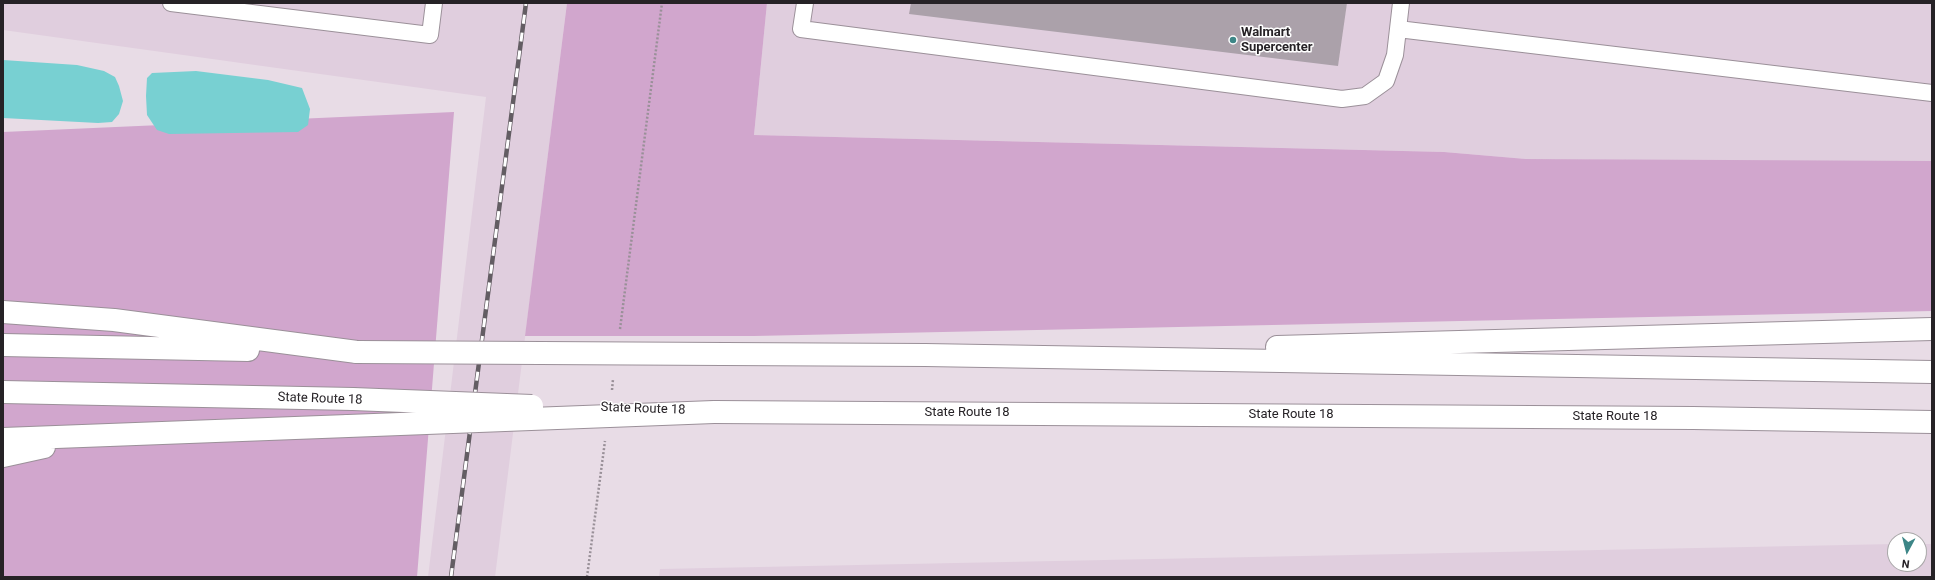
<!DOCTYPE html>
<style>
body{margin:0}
#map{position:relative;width:1935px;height:580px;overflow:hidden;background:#e8dce6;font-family:Roboto,sans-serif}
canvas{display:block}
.frame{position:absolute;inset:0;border:4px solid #262226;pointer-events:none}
.north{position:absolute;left:1887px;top:532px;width:40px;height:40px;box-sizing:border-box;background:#fff;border:1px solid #a8a7a8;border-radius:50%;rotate:187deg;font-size:11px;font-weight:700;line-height:16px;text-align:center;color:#262226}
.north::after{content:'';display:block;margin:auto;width:14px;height:18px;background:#3d8687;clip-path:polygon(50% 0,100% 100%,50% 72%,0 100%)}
</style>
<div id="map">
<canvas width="1935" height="580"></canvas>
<div class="frame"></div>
<div class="north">N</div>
</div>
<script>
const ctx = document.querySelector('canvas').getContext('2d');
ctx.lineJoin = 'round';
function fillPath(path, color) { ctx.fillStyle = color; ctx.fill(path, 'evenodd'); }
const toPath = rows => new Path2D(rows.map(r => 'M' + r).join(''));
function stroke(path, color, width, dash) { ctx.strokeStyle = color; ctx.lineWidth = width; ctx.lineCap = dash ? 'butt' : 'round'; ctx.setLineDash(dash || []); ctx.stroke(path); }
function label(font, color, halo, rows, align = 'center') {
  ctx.font = font + ' Roboto,sans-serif'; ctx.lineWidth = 3; ctx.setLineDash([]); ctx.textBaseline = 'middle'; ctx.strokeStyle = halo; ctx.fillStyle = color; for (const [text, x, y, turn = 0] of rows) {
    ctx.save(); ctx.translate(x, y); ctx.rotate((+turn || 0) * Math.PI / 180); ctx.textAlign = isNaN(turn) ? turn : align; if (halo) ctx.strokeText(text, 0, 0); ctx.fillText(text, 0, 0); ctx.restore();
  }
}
fillPath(toPath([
 [3,3,567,3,495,577,428,577,486,97,3,30],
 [767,3,1932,3,1932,163,1526,159,1444,152,754,135],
 [1895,544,1895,564,1919,564,1919,544,1932,544,1932,577,659,577,660,569]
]), '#e0cede');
fillPath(toPath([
 [567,3,767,3,754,135,1444,152,1526,159,1932,161,1932,311,754,336,525,336],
 [454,112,417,577,3,577,3,132]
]), '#d1a6cd');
fillPath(toPath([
 [3,60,77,65,104,71,115,77,119,86,123,101,119,114,112,122,98,123,3,118],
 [196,71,268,80,302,88,310,109,308,125,298,132,169,134,157,130,147,115,146,96,147,78,152,73]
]), '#78d0d2');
fillPath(toPath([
 [911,3,1347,3,1338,66,909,14]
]), '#aba1aa');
const lane = toPath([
 [171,3,430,35,434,3],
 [805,3,801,29,1342,99,1365,96,1386,81,1395,55,1401,3],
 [1398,29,1932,93]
]);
const highway = toPath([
 [3,312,114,320,357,352],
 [3,345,248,350],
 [1277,347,1932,329],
 [724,354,925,355,1932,372],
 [3,392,353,399],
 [714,412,1693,418,1932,422],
 [3,439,348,426],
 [3,456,44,447]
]);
stroke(lane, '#9b9099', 18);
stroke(highway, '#9b9099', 24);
stroke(toPath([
 [620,329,662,3],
 [612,390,613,379],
 [587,577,605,441]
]), '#999098', 2.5, [2, 2]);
stroke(lane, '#fff', 16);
stroke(highway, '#fff', 22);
const rail = toPath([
 [451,577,526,3]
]);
stroke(rail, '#635d63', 4.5);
stroke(rail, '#fff', 3, [9]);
const highwayBridge = toPath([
 [357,352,724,354],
 [353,399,532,406],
 [348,426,714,412]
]);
stroke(highwayBridge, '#9b9099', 24, []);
stroke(highwayBridge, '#fff', 22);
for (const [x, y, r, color] of [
 [1233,40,4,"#3d8687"]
]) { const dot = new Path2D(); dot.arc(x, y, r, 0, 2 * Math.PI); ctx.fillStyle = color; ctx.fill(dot); stroke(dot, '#fff', 1.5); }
label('bold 13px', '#262226', '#fff', [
 ["Walmart",1241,33],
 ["Supercenter",1241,48]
], 'left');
label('13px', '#262226', '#fff', [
 ["State Route 18",320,399,2],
 ["State Route 18",643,409,2],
 ["State Route 18",967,413],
 ["State Route 18",1291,415],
 ["State Route 18",1615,417]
]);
</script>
